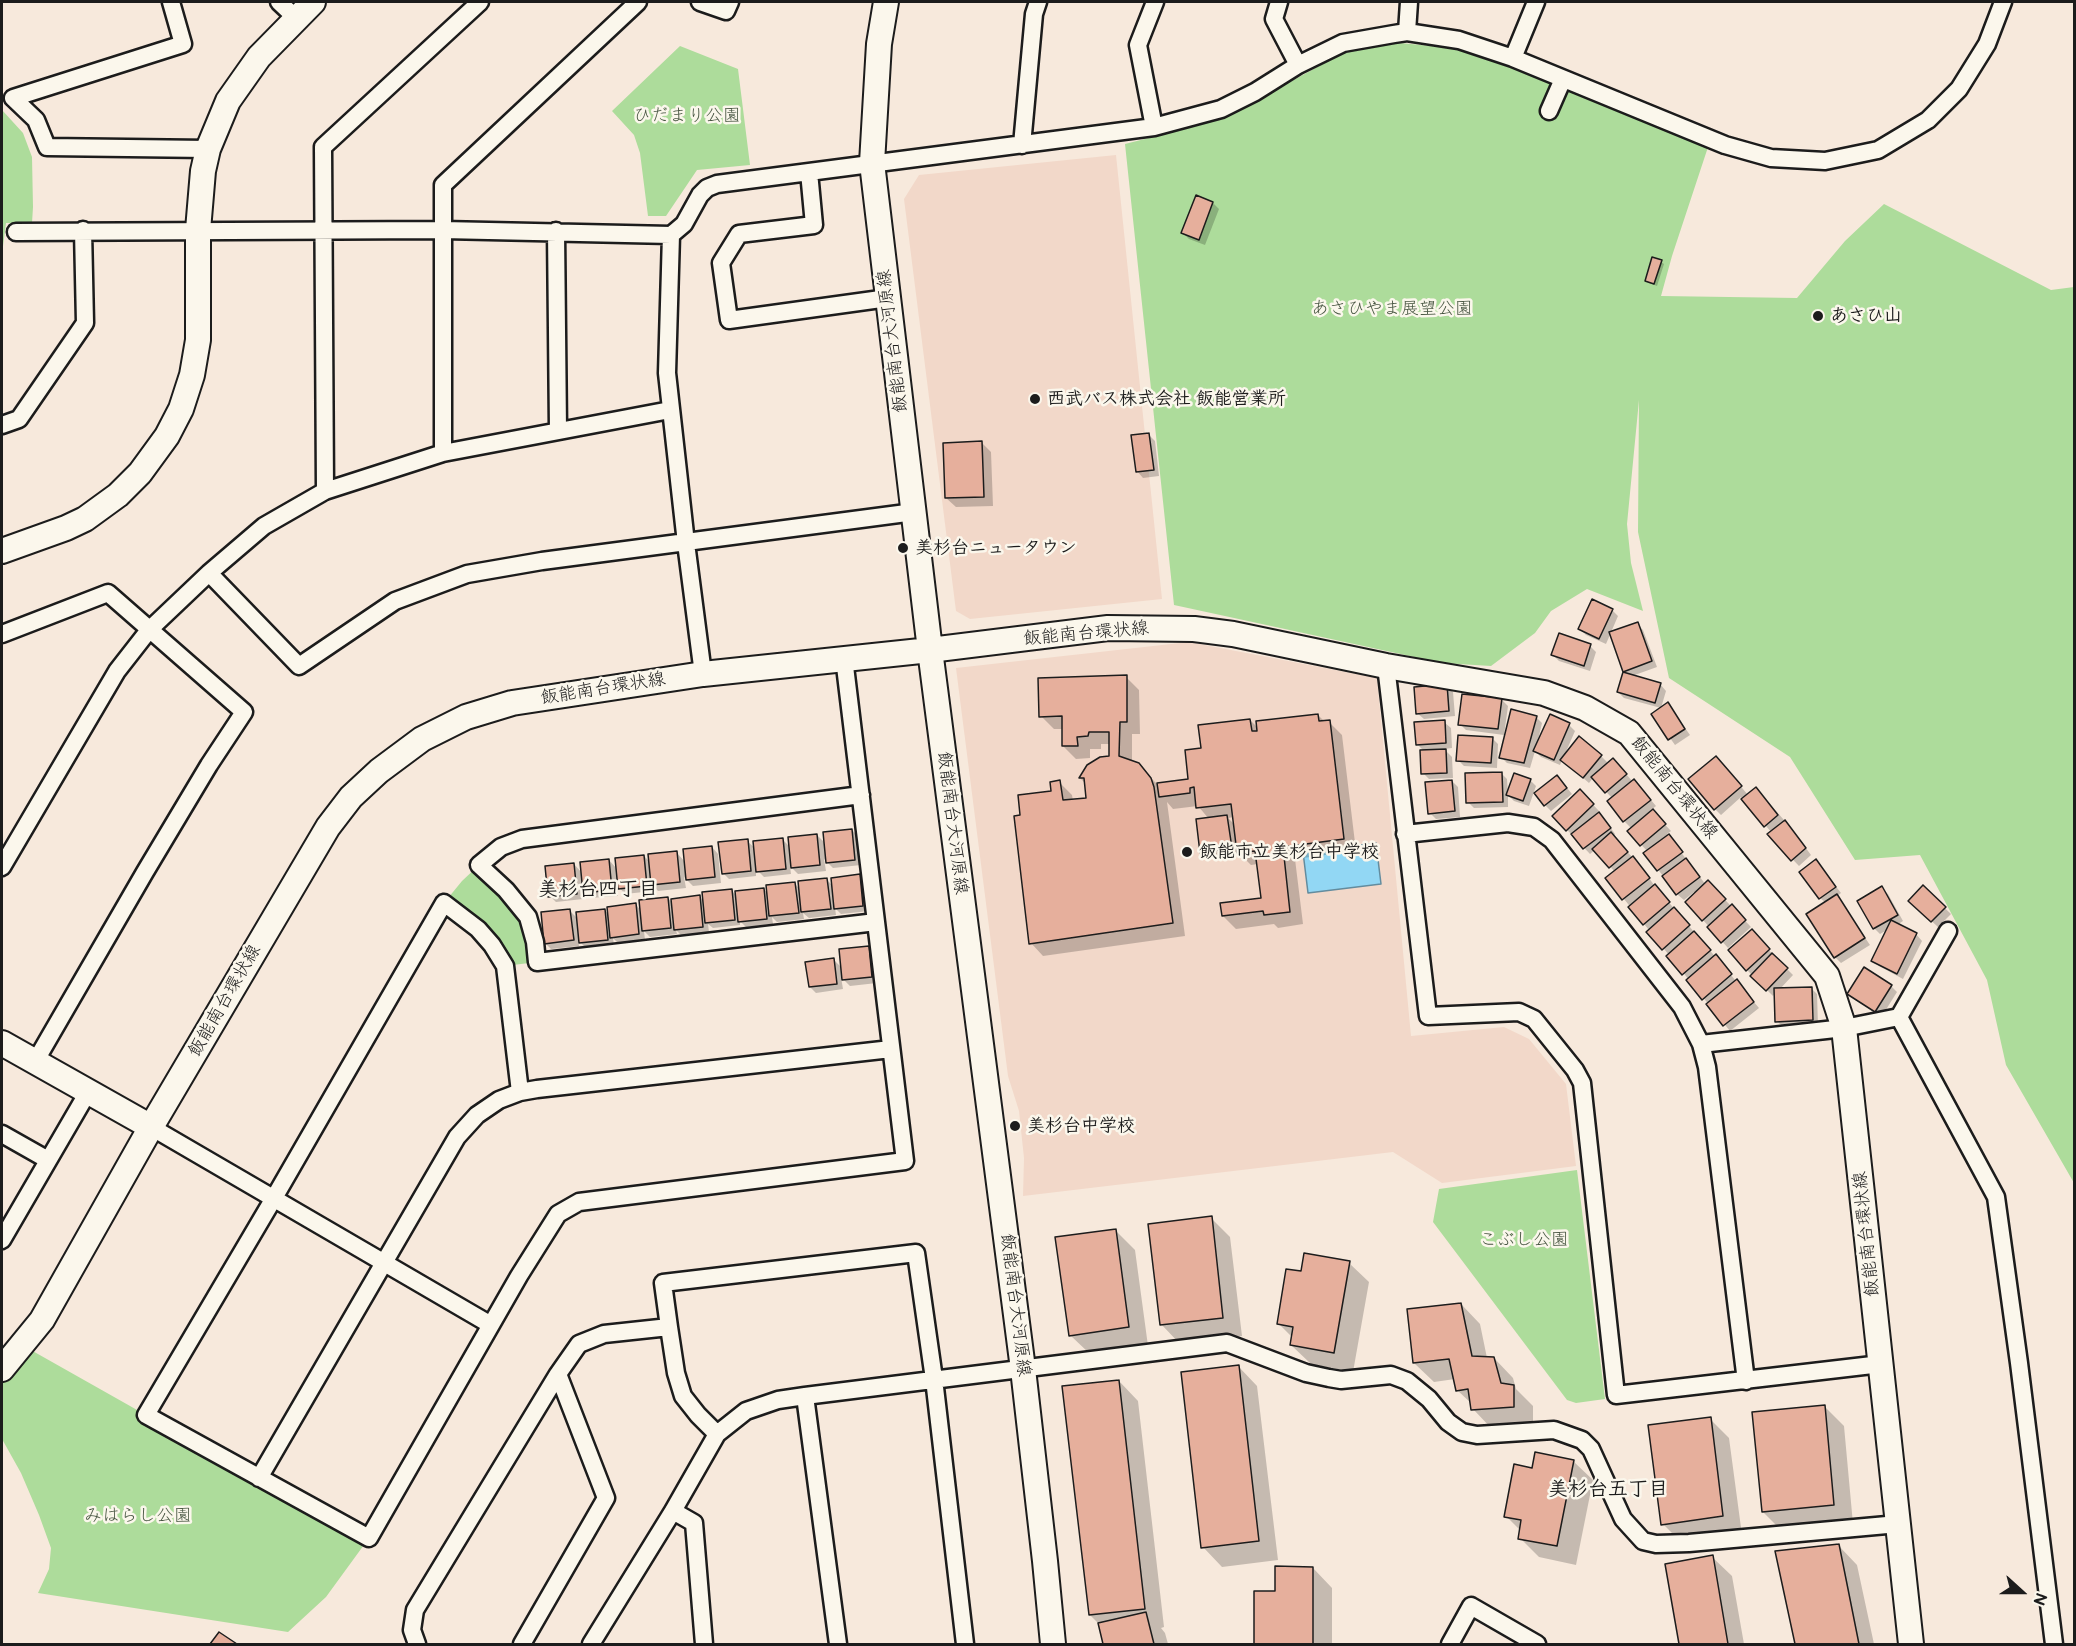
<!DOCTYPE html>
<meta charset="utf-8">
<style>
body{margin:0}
#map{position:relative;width:2076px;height:1646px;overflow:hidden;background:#f7e9dc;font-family:"Balsamiq Sans",sans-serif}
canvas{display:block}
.frame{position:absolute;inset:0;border:3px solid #1c1c1c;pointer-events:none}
.north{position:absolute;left:1992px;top:1562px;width:60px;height:60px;-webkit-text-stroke:4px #fbf7ec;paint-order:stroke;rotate:111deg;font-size:16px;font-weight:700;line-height:24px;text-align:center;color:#1c1c1c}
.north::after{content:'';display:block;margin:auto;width:21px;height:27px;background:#1c1c1c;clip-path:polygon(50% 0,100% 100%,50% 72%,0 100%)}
</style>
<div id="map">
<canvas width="2076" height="1646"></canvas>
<div class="frame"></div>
<div class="north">N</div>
</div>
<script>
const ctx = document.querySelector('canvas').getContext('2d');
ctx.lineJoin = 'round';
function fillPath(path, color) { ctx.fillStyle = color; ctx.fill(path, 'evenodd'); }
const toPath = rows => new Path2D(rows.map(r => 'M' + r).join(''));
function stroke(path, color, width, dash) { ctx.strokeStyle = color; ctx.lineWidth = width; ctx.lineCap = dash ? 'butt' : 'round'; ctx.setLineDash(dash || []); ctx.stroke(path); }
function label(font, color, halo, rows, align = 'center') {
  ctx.font = font + ' "Balsamiq Sans","Klee One",sans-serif'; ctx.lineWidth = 5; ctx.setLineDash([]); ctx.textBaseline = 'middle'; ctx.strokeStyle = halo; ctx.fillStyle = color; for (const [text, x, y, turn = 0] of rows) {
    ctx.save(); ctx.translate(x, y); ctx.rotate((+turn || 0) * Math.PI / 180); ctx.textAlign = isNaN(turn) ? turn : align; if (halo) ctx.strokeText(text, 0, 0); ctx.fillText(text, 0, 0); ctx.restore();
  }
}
fillPath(toPath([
 [1116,155,1162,599,970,619,956,611,904,199,919,175],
 [1189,642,1377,678,1411,1036,1504,1027,1529,1039,1566,1084,1576,1166,1442,1183,1393,1152,1023,1196,1024,1158,1019,1111,1008,1076,956,668]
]), '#f2d8c9');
fillPath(toPath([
 [1400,43,1453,48,1492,59,1553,85,1709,144,1672,256,1661,296,1797,298,1845,241,1884,204,2051,290,2074,287,2074,1183,2006,1065,1987,980,1920,855,1855,860,1790,757,1669,678,1638,532,1639,400,1627,524,1631,563,1643,611,1587,589,1551,611,1535,633,1491,666,1442,663,1174,605,1125,144,1200,125,1250,104,1339,55,1363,47],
 [680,46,738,69,750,165,697,170,666,216,648,216,640,153,634,135,612,111],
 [2,110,23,133,32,157,33,207,32,223,6,223,2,254],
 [479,865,528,917,537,962,505,966,444,903,462,881],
 [1577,1170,1605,1399,1576,1403,1567,1400,1433,1222,1439,1189],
 [22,1345,146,1415,369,1538,326,1597,288,1632,38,1593,49,1569,51,1548,39,1515,21,1473,2,1439,2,1369]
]), '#addc9b');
const water = toPath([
 [1376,843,1381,884,1308,893,1303,852,1376,843]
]);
fillPath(water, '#92d7f4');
stroke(water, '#638c9e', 1.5);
fillPath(toPath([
 [1197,197,1213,203,1219,209,1205,245,1189,239,1183,233],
 [1661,262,1664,264,1657,286,1649,283,1646,281],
 [1149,435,1155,441,1159,476,1143,478,1137,471],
 [982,443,991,452,993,506,956,507,946,498],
 [1612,610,1618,616,1606,644,1586,635,1580,629],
 [1637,624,1643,630,1657,667,1632,676,1660,684,1666,691,1661,708,1624,698,1618,692,1629,675,1624,671],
 [1590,646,1596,652,1590,671,1559,661,1553,655],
 [1126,677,1139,690,1140,734,1132,734,1132,762,1138,765,1158,785,1190,781,1203,749,1250,720,1258,728,1318,715,1325,722,1329,722,1342,735,1356,851,1295,859,1303,924,1278,928,1274,924,1236,929,1223,916,1262,899,1258,864,1251,865,1237,851,1237,854,1208,858,1201,852,1209,819,1198,806,1173,809,1167,802,1185,936,1043,956,1031,943,1022,816,1052,792,1059,782,1072,795,1073,801,1088,799,1086,784,1080,778,1088,766,1110,757,1110,744,1101,744,1101,749,1090,749,1090,758,1076,759,1063,746,1064,729,1054,729,1041,716],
 [1234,817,1235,825,1228,818],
 [1447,686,1453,692,1455,716,1424,719,1417,713],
 [1502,700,1508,706,1504,735,1466,730,1460,724],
 [1668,704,1690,735,1675,745,1653,714],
 [1536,717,1542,723,1538,740,1569,725,1575,731,1565,754,1601,756,1608,763,1619,766,1633,782,1640,787,1656,806,1651,810,1671,831,1667,834,1706,885,1708,882,1751,927,1728,948,1703,920,1696,894,1694,892,1684,900,1678,895,1645,853,1647,851,1629,831,1632,829,1624,821,1612,798,1593,778,1589,783,1562,760,1560,765,1541,757,1535,751,1530,768,1507,763,1501,757],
 [1444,722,1451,728,1452,748,1444,749,1452,757,1453,778,1429,779,1423,773,1424,751,1417,744],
 [1492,738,1498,744,1497,768,1464,766,1458,760],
 [1722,764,1748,795,1762,795,1791,828,1811,855,1799,866,1769,835,1772,833,1741,797,1721,815,1715,809],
 [1501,773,1507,779,1508,795,1530,780,1536,786,1529,806,1514,801,1508,795,1508,807,1474,808,1468,802],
 [1452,781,1458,787,1460,817,1436,819,1430,813],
 [1563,783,1572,794,1551,811,1545,805],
 [1580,791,1599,811,1592,817,1605,820,1615,834,1613,837,1639,864,1654,885,1759,1008,1730,1031,1624,899,1615,872,1595,850,1590,854,1554,816],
 [852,830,858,836,861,865,833,868,824,859,826,871,798,874,790,866,791,874,764,877,756,869,756,876,729,879,723,873,747,841,756,849,782,839,790,847,817,835,826,844],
 [712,847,718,854,721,883,693,886,684,877,686,888,658,891,652,884,653,891,625,894,617,885,618,896,590,898,582,890,583,899,556,902,550,896,574,864,582,873,609,860,617,869,644,856,650,862,677,853,685,862],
 [1816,861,1841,893,1837,896,1870,945,1841,963,1835,957,1808,915,1826,903,1820,898],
 [860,876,866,882,869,911,841,914,835,908,836,915,809,918,803,913,804,919,777,922,772,917,773,924,746,927,740,921,740,925,713,928,708,924,709,932,681,935,676,930,677,934,650,937,644,931,645,940,618,943,613,938,614,945,586,948,578,940,579,946,551,949,545,943,570,911,578,919,605,910,609,915,636,905,642,911,668,898,673,903,700,897,705,902,731,890,737,896,764,889,768,894,795,884,800,889,827,880,833,886],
 [1923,887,1951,914,1938,927,1910,901],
 [1882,888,1888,894,1903,921,1897,925,1916,934,1922,941,1903,979,1879,966,1873,960,1887,930,1880,934,1874,928,1859,901],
 [1758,937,1774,956,1793,975,1779,990,1811,988,1817,994,1818,1026,1783,1027,1777,1021,1775,993,1773,996,1747,970],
 [868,948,874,954,877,983,850,986,841,977,843,989,816,993,810,987,834,960,843,969],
 [1891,986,1897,992,1882,1016,1855,1000,1849,994],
 [1211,1218,1230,1237,1242,1336,1180,1344,1161,1324],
 [1115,1230,1135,1250,1148,1346,1090,1354,1070,1335],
 [1349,1263,1369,1282,1353,1372,1311,1364,1291,1345,1293,1338,1278,1323,1302,1273],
 [1461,1304,1480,1324,1487,1358,1494,1358,1513,1378,1516,1389,1533,1406,1533,1426,1492,1429,1473,1409,1472,1404,1457,1390,1455,1379,1434,1382,1414,1363],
 [1238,1366,1257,1386,1278,1560,1222,1567,1203,1547],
 [1119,1381,1138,1401,1164,1627,1161,1628,1165,1633,1168,1644,1104,1644,1100,1625,1090,1615],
 [1825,1407,1844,1426,1853,1524,1782,1531,1763,1512],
 [1710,1419,1729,1438,1742,1535,1682,1543,1663,1524],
 [1573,1461,1593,1480,1576,1565,1539,1557,1520,1538,1521,1531,1506,1516,1533,1469],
 [1838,1545,1857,1565,1874,1644,1797,1644,1776,1553],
 [1712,1557,1732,1576,1744,1644,1680,1644,1666,1565],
 [1313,1568,1332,1588,1332,1644,1255,1644,1256,1592,1276,1592]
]), '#0003');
const building = toPath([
 [1196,195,1213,202,1199,240,1181,233,1196,195],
 [1652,257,1662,260,1654,284,1645,281,1652,257],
 [1149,433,1154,470,1136,472,1131,435,1149,433],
 [982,441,984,497,945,498,943,443,982,441],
 [1592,599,1613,609,1599,639,1578,629,1592,599],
 [1638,622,1652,661,1623,672,1609,632,1638,622],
 [1559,633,1591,644,1584,666,1551,655,1559,633],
 [1623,672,1661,683,1655,703,1617,692,1623,672],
 [1127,675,1127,722,1120,722,1119,756,1139,763,1151,778,1154,787,1173,923,1029,944,1014,816,1020,815,1018,795,1051,791,1050,782,1060,780,1063,800,1086,798,1084,778,1079,778,1087,765,1100,757,1109,756,1109,732,1089,732,1088,736,1077,737,1078,746,1062,746,1062,716,1039,717,1038,678,1127,675],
 [1447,684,1449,711,1416,714,1414,687,1447,684],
 [1462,694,1502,698,1498,729,1458,725,1462,694],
 [1668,702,1685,729,1668,740,1651,714,1668,702],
 [1511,709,1537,716,1524,763,1499,758,1511,709],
 [1318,714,1319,721,1330,720,1344,839,1283,847,1290,912,1264,915,1263,911,1222,916,1220,903,1261,898,1255,851,1237,853,1231,804,1196,808,1194,787,1190,788,1190,793,1159,797,1157,783,1188,779,1185,750,1201,748,1198,725,1250,719,1252,731,1257,731,1256,721,1318,714],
 [1550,714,1570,723,1554,760,1533,751,1550,714],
 [1445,720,1446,743,1416,745,1414,722,1445,720],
 [1458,735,1493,737,1491,763,1456,761,1458,735],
 [1579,736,1602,755,1583,778,1560,760,1579,736],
 [1446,749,1447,773,1421,774,1420,750,1446,749],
 [1716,756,1742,786,1714,810,1688,779,1716,756],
 [1613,758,1627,774,1605,793,1591,777,1613,758],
 [1502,772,1503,802,1466,803,1465,773,1502,772],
 [1514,773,1531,779,1523,801,1506,795,1514,773],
 [1557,775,1567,788,1544,806,1534,793,1557,775],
 [1634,779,1651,800,1623,822,1607,801,1634,779],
 [1452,780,1455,811,1428,814,1425,782,1452,780],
 [1756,787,1778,815,1764,827,1741,799,1756,787],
 [1580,789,1594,804,1566,831,1552,816,1580,789],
 [1653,809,1666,824,1640,846,1627,831,1653,809],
 [1599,812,1611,828,1583,849,1571,834,1599,812],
 [1227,815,1232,848,1200,853,1196,819,1227,815],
 [1785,820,1806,848,1791,861,1767,834,1785,820],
 [852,829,855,860,826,863,823,832,852,829],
 [1611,832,1628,852,1609,868,1592,849,1611,832],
 [817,834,820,865,791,868,788,837,817,834],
 [1669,834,1683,852,1657,871,1643,853,1669,834],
 [783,838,786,869,756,872,753,841,783,838],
 [748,839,751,871,722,874,718,842,748,839],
 [712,846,715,877,686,880,683,849,712,846],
 [677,851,680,882,651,885,648,854,677,851],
 [644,855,647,886,618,889,615,858,644,855],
 [1633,856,1650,878,1622,900,1605,878,1633,856],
 [1686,858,1700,877,1676,895,1662,876,1686,858],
 [609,859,612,890,583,893,580,862,609,859],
 [1816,859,1836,887,1819,899,1799,872,1816,859],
 [574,863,577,894,548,897,545,866,574,863],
 [860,874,863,906,834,909,831,878,860,874],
 [827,878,831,909,801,912,798,881,827,878],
 [1708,880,1726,899,1702,921,1685,902,1708,880],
 [795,882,799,913,769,916,766,885,795,882],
 [1655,884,1670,902,1643,925,1628,907,1655,884],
 [1923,885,1946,907,1931,922,1908,901,1923,885],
 [1882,886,1898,915,1873,929,1857,901,1882,886],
 [764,888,767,919,738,922,735,891,764,888],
 [732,889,735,920,705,923,702,892,732,889],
 [1837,894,1865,938,1834,958,1806,914,1837,894],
 [700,895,703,927,674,930,671,899,700,895],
 [668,897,671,928,642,931,639,900,668,897],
 [636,903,639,934,610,938,607,907,636,903],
 [1732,904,1746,920,1721,943,1707,927,1732,904],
 [1674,907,1690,925,1662,950,1646,932,1674,907],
 [570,909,574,940,544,944,541,912,570,909],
 [605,909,608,940,579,943,576,912,605,909],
 [1891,920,1917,933,1897,974,1871,961,1891,920],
 [1752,929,1770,949,1746,971,1728,950,1752,929],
 [1694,931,1711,950,1682,975,1666,956,1694,931],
 [869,946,872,977,842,980,839,949,869,946],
 [1772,953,1788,968,1766,991,1750,976,1772,953],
 [1716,954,1732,974,1702,1000,1686,980,1716,954],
 [834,958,837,984,809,987,805,962,834,958],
 [1864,967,1892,985,1875,1012,1847,994,1864,967],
 [1737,979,1754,1002,1723,1026,1706,1004,1737,979],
 [1812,987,1813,1020,1775,1022,1774,988,1812,987],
 [1212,1216,1223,1318,1160,1325,1148,1224,1212,1216],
 [1116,1229,1129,1327,1069,1336,1055,1237,1116,1229],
 [1304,1253,1350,1261,1334,1353,1290,1345,1293,1327,1277,1324,1286,1269,1301,1271,1304,1253],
 [1461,1303,1472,1356,1494,1357,1501,1383,1514,1385,1514,1407,1471,1410,1468,1389,1456,1391,1449,1359,1413,1363,1407,1309,1461,1303],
 [1239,1365,1259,1541,1201,1548,1181,1372,1239,1365],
 [1119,1380,1145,1609,1089,1615,1062,1386,1119,1380],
 [1825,1405,1834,1505,1762,1512,1752,1412,1825,1405],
 [1711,1417,1723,1516,1661,1525,1648,1425,1711,1417],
 [1535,1452,1574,1460,1557,1546,1518,1539,1521,1520,1504,1517,1514,1464,1532,1468,1535,1452],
 [1839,1544,1859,1644,1795,1644,1775,1551,1839,1544],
 [1713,1555,1728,1644,1679,1644,1665,1564,1713,1555],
 [1275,1566,1313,1567,1313,1644,1254,1644,1254,1591,1275,1591,1275,1566],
 [1146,1612,1154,1644,1103,1644,1098,1623,1146,1612],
 [219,1632,237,1644,210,1644,219,1632]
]);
fillPath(building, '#e6af9c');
stroke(building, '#1c1c1c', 1.5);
const street = toPath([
 [171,2,183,44,13,98,36,120,47,147,208,149],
 [279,2,296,18],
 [700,2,726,11,730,2],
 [1279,2,1274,19,1298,65],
 [1407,32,1409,2],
 [1513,58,1725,145,1771,158,1825,161,1878,150,1928,120,1959,89,1987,44,2003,2],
 [1549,111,1563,79],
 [1154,127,1138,45,1155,2],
 [1022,145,1034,14,1038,2],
 [809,172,814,225,739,234,721,263,729,320,888,298],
 [556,231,558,430],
 [16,232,443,230,671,235],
 [2,425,19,419,85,323,83,230],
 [443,453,443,185,638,2],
 [325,491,323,147,480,2],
 [209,573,299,666,395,601,467,574,542,561,914,512],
 [2,634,108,593,244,712,209,765,145,872,35,1062],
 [1386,666,1428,1016,1519,1012,1534,1019,1575,1070,1582,1083,1616,1395,1881,1364],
 [703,674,686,543,667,373,671,235,684,224,700,195,707,188,717,184,1154,127,1221,109,1255,92,1298,65,1343,43,1394,34,1407,32,1459,40,1513,58,1536,2],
 [861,795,522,839,501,847,479,865,506,890,528,917,535,942,537,962,876,922],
 [1405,834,1508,823,1534,827,1552,840,1682,1007,1701,1044,1707,1067,1746,1381],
 [2,867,117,671,149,630,209,573,264,526,325,491,443,453,670,410],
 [1899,1017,1996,1197,2019,1363,2054,1644],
 [1701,1044,1844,1028,1899,1017,1948,931],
 [520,1092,505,966,492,945,478,929,444,903,274,1198,146,1415,369,1538,519,1276,558,1214,579,1202,905,1161,844,658],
 [151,1127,491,1325],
 [2,1134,48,1160],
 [2,1240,88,1092],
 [669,1327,676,1373,683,1396,698,1415,717,1434],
 [805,1396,838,1644],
 [259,1478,457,1137,477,1115,499,1100,520,1092,537,1089,891,1049],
 [673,1511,694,1523,704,1644],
 [417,1644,412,1630,415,1610,558,1374,579,1344,604,1334,669,1327,663,1283,916,1253,934,1379,965,1644],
 [522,1644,606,1498,558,1374],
 [591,1644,673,1511,717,1434,746,1411,778,1400,805,1396,1227,1343,1306,1373,1329,1378,1341,1380,1391,1375,1407,1381,1429,1399,1448,1422,1462,1432,1477,1435,1554,1430,1582,1440,1591,1449,1623,1519,1643,1541,1656,1544,1689,1543,1898,1524],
 [1450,1644,1471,1606,1537,1644]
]);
const secondary = toPath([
 [886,2,879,44,872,163,930,650,1023,1369,1045,1561,1053,1644],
 [2,551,66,528,85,519,118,495,140,473,167,436,181,409,192,375,198,340,198,230,203,171,208,149,228,101,259,57,313,2],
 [2,1043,151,1127],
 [2,1369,42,1320,151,1127,328,827,351,797,379,771,422,739,466,717,512,703,703,674,930,650,1108,628,1194,629,1233,634,1386,666,1544,693,1585,708,1629,733,1827,976,1844,1028,1911,1644]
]);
stroke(street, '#1c1c1c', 21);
stroke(secondary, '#1c1c1c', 28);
stroke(street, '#fbf7ec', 16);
stroke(secondary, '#fbf7ec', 24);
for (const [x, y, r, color] of [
 [1818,316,6,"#1c1c1c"],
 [1035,399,6,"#1c1c1c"],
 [903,548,6,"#1c1c1c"],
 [1187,852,6,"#1c1c1c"],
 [1015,1126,6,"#1c1c1c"]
]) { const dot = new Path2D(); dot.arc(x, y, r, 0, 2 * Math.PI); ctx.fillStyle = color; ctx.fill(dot); stroke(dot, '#fbf7ec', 2); }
label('18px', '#485642', '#fbf7ec', [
 ["ひだまり公園",687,116],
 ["あさひやま展望公園",1392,309],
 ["こぶし公園",1524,1240],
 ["みはらし公園",138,1516]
]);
label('bold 18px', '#1c1c1c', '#fbf7ec', [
 ["あさひ山",1830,316],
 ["西武バス株式会社 飯能営業所",1047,399],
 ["美杉台ニュータウン",915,548],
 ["飯能市立美杉台中学校",1199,852],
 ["美杉台中学校",1027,1126]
], 'left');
label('18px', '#1c1c1c', '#fbf7ec', [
 ["飯能南台大河原線",893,341,-97],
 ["飯能南台環状線",1086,634,-5],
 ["飯能南台環状線",603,689,-9],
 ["飯能南台環状線",1674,788,51],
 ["飯能南台大河原線",952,823,83],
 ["飯能南台環状線",225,1001,-60],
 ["飯能南台環状線",1867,1234,-96],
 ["飯能南台大河原線",1015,1305,83]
]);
label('bold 20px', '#1c1c1c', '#fbf7ec', [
 ["美杉台四丁目",598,890],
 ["美杉台五丁目",1608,1490]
]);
</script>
